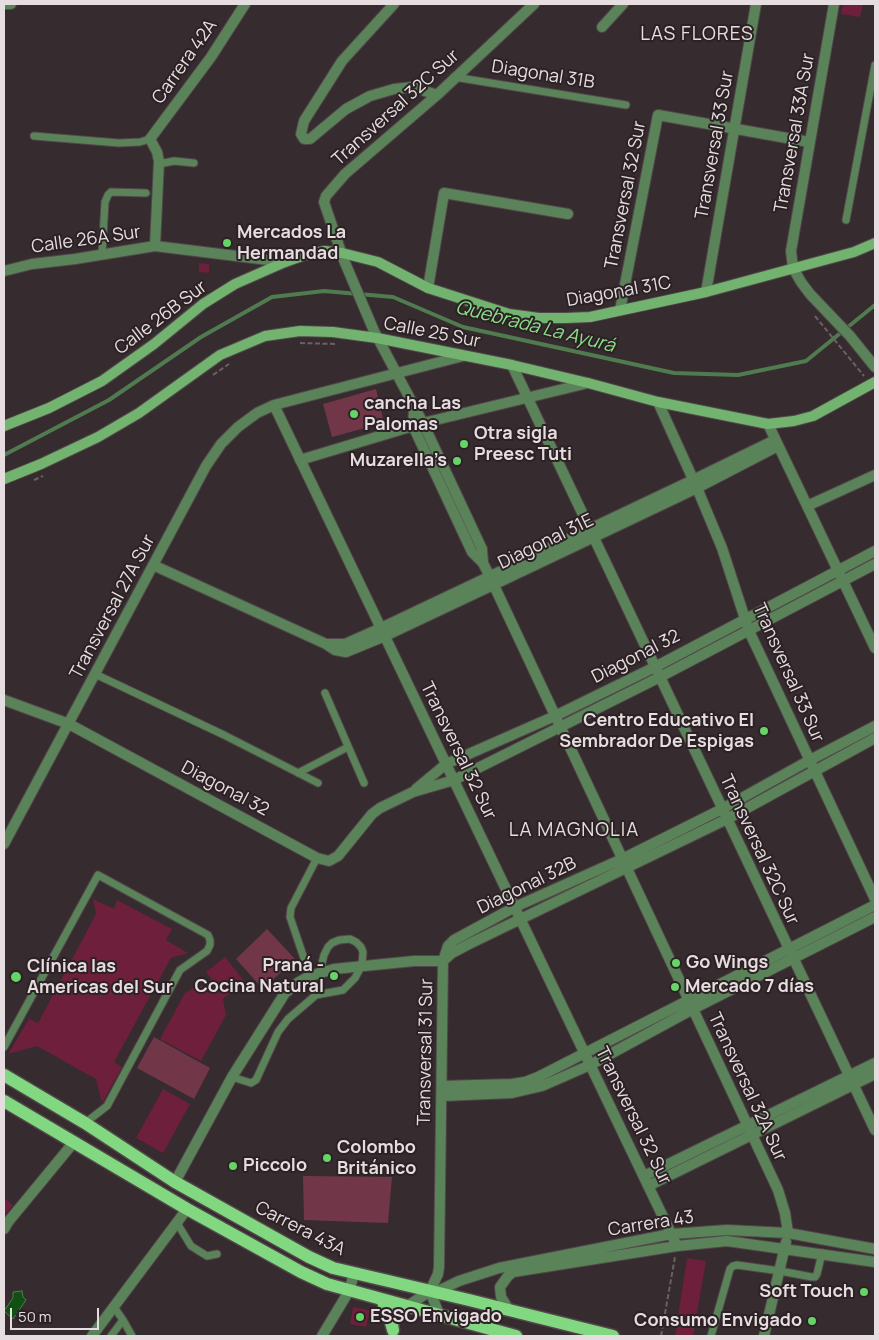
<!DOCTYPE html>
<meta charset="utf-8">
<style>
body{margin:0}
#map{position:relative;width:879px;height:1340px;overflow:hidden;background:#362b2e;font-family:Manrope,sans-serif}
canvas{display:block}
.frame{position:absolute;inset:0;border:5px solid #e5dddf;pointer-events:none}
.scale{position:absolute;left:10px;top:1308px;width:89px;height:22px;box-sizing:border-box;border:2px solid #e5dddf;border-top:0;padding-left:6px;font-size:15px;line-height:18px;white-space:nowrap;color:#e5dddf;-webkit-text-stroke:4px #2c2124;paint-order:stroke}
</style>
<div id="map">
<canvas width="879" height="1340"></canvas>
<div class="frame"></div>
<div class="scale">50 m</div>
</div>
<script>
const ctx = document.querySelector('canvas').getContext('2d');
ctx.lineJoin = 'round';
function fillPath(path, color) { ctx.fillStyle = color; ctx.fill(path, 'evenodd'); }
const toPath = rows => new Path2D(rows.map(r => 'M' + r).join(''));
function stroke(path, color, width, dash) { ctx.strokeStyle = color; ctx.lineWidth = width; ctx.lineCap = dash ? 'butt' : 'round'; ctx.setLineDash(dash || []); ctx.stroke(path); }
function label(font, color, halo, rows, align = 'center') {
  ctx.font = font + ' Manrope,sans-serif'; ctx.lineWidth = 4; ctx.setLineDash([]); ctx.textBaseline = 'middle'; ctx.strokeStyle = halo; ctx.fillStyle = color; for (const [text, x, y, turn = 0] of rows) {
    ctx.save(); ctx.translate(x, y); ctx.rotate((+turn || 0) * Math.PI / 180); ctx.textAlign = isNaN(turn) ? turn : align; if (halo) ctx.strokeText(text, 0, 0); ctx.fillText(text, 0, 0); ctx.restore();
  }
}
fillPath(toPath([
 [376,389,384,423,332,437,323,404],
 [267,929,295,959,263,989,236,959],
 [154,1037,210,1068,194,1099,137,1068],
 [303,1176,392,1177,388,1223,304,1220]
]), '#713748');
const water = toPath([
 [22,1291,23,1297,26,1300,13,1319,4,1311,13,1298,13,1292,22,1291]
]);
fillPath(water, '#105113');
stroke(water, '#507b50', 1);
stroke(toPath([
 [4,455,109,400,201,337,272,297,324,291,393,297,463,327,674,373,738,375,806,361,875,305]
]), '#507b50', 4);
fillPath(toPath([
 [843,4,863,4,860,17,841,14],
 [199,263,209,264,209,273,199,272],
 [93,899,114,909,117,900,172,929,166,940,188,953,171,958,114,1062,122,1067,102,1103,96,1079,37,1046,8,1054,29,1019,38,1023,96,914],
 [225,957,245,982,223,999,226,1015,201,1061,160,1039,185,993,195,987,216,985,206,972],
 [163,1089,190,1104,163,1153,136,1138],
 [4,1198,13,1205,4,1216],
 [687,1258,706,1261,693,1336,675,1336],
 [353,1307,370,1310,366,1327,350,1324]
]), '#6d1f3b');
const service = toPath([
 [454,77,626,105],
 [34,136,119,143,140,142,150,139],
 [159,164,174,161,194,163],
 [846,220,875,65],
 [102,254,105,202,108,195,111,192,146,193],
 [95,674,224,735,318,783],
 [325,693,364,783],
 [298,773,348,747],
 [310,976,290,917,291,908,317,858],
 [4,1047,98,875,208,935,210,940,210,945,207,951,180,970,107,1106,85,1123],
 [232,1077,251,1083,256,1080,278,1032,288,1019,316,995,343,990,355,978,362,965,363,952,361,947,356,942,350,939,339,940,332,943,328,947,324,955,320,972],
 [177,1223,191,1246,207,1256,217,1254],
 [123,1320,132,1336],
 [111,1336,123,1320,114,1307],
 [711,1336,730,1269,733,1266,737,1265,780,1271,812,1277,815,1277,817,1274,822,1253]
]);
const minor = toPath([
 [4,4,11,4],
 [394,4,342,61,304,121,301,134,304,139,310,139,346,109,370,96,394,89,413,87,437,95],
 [834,4,791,251,793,268,801,282,810,294,850,336,875,367],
 [602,27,623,4],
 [155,246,159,161,157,152,150,139,211,57,245,4],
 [4,271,32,264,75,259,155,246,285,262],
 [428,288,444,193,568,214],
 [706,292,756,4],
 [620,310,658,115,809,142],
 [512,365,875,1130],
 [658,402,697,488,722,548,749,631,875,899],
 [274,405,677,1246],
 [414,409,413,426,472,552,483,563,490,577,778,1190,785,1213,788,1233],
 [768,424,875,648],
 [300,460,423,423,588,383],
 [807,506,875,475],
 [483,563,482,549,423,423,374,331,343,258,324,202,326,196,345,174,437,95,534,4],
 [153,565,326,644,335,650,346,652,385,636,493,585,697,488,778,446],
 [328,644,345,644,381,628,693,480,775,440],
 [4,700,69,724,317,858,329,861,338,856,372,814,380,808,413,792,454,780,660,677,875,564],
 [416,789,446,764,555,716,655,667,875,551],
 [4,844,206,466,221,444,238,427,257,413,274,405,463,356],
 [442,1086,512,1084,525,1082,538,1077,875,905],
 [442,1096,512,1093,542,1086,590,1065,693,1009,875,917],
 [644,1176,875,1063],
 [175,1182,232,1077,285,993,299,982,310,976,334,969,414,961,443,961,452,953,471,943,727,819,875,738],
 [648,1186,875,1074],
 [4,1229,8,1222,74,1142],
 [430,1291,439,1314],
 [92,1336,187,1209],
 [393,1336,394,1320,400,1311,430,1291,438,1274,439,1267,443,961,448,946,454,940,515,907,622,859,722,809,810,760,875,726]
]);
const tertiary = toPath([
 [436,1292,459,1281,499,1268,671,1234,727,1230,788,1233,875,1249],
 [509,1310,501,1297,500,1287,508,1276,513,1272,677,1246,727,1241,875,1262],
 [322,1336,349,1291,354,1274],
 [764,1336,786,1242]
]);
const secondary = toPath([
 [4,426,49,408,102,381,154,344,203,304,235,284,285,262,305,255,325,251,342,253,378,262,428,288,509,314,539,318,566,318,590,317,706,292,854,252,875,243],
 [4,479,41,464,98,437,139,413,220,355,265,336,300,331,333,332,377,338,512,365,588,383,658,402,768,424,794,421,813,416,875,382]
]);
const primary = toPath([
 [4,1075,85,1123,175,1182,309,1257,333,1268,469,1300,613,1336],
 [4,1101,187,1209,301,1272,327,1284,516,1336],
 [382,1300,389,1315,393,1330]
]);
stroke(service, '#52474a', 9);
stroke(minor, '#52474a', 12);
stroke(tertiary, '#52474a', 12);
stroke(secondary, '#52474a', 12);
stroke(primary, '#52474a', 15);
stroke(toPath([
 [815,316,864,376],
 [300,343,335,344],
 [213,375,229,364],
 [34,480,43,476],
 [661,1336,675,1257]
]), '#6b6163', 2, [5, 2.5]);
stroke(service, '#5b8359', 7);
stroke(minor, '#5b8359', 10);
stroke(tertiary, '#5b8359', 10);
stroke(secondary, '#71b36f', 10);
stroke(primary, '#82d880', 12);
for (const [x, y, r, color] of [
 [227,243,5,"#66d466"],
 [354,414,5,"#66d466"],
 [464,444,5,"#66d466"],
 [457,461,5,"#66d466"],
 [764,731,5,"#66d466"],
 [676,963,5,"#66d466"],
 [334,976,5,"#66d466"],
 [16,977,6,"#66d466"],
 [675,987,5,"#66d466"],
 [327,1158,5,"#66d466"],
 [233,1166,5,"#66d466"],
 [864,1292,5,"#66d466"],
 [360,1317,5,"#66d466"],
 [812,1321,5,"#66d466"]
]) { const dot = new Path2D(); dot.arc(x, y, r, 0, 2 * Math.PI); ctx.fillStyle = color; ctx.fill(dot); stroke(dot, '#2c2124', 2); }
label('18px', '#e5dddf', '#2c2124', [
 ["Carrera 42A",185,62,-55],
 ["Diagonal 31B",543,75,9],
 ["Transversal 32C Sur",396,108,-42],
 ["Transversal 33A Sur",795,133,-80],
 ["Transversal 33 Sur",715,145,-80],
 ["Transversal 32 Sur",626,195,-79],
 ["Calle 26A Sur",86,240,-8],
 ["Diagonal 31C",619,292,-10],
 ["Calle 26B Sur",161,318,-37],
 ["Calle 25 Sur",432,333,11],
 ["Diagonal 31E",546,542,-26],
 ["Transversal 27A Sur",113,607,-62],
 ["Diagonal 32",636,657,-27],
 ["Transversal 33 Sur",788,673,66],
 ["Transversal 32 Sur",458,751,64],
 ["Diagonal 32",225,789,28],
 ["Transversal 32C Sur",759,850,65],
 ["Diagonal 32B",527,886,-26],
 ["Transversal 31 Sur",426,1052,-89],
 ["Transversal 32A Sur",747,1087,65],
 ["Transversal 32 Sur",633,1116,64],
 ["Carrera 43",651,1224,-9],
 ["Carrera 43A",300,1229,27]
]);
label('bold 18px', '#e5dddf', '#2c2124', [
 ["Mercados La",237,233],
 ["Hermandad",237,254],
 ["cancha Las",364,404],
 ["Palomas",364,425],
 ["Otra sigla",474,434],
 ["Preesc Tuti",474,455],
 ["Muzarella’s",447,461,"right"],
 ["Centro Educativo El",754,721,"right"],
 ["Sembrador De Espigas",754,742,"right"],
 ["Go Wings",686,963],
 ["Praná -",324,966,"right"],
 ["Cocina Natural",324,987,"right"],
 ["Clínica las",27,967],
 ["Americas del Sur",27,988],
 ["Mercado 7 días",685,987],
 ["Colombo",337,1148],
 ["Británico",337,1169],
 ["Piccolo",243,1166],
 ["Soft Touch",854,1292,"right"],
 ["ESSO Envigado",370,1317],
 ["Consumo Envigado",802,1321,"right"]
], 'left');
ctx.letterSpacing = '1px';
label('19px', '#e5dddf', '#2c2124', [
 ["LAS FLORES",697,35],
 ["LA MAGNOLIA",574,831]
]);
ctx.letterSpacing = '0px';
label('italic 19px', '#8ade88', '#2c2124', [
 ["Quebrada La Ayurá",535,327,14]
]);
</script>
